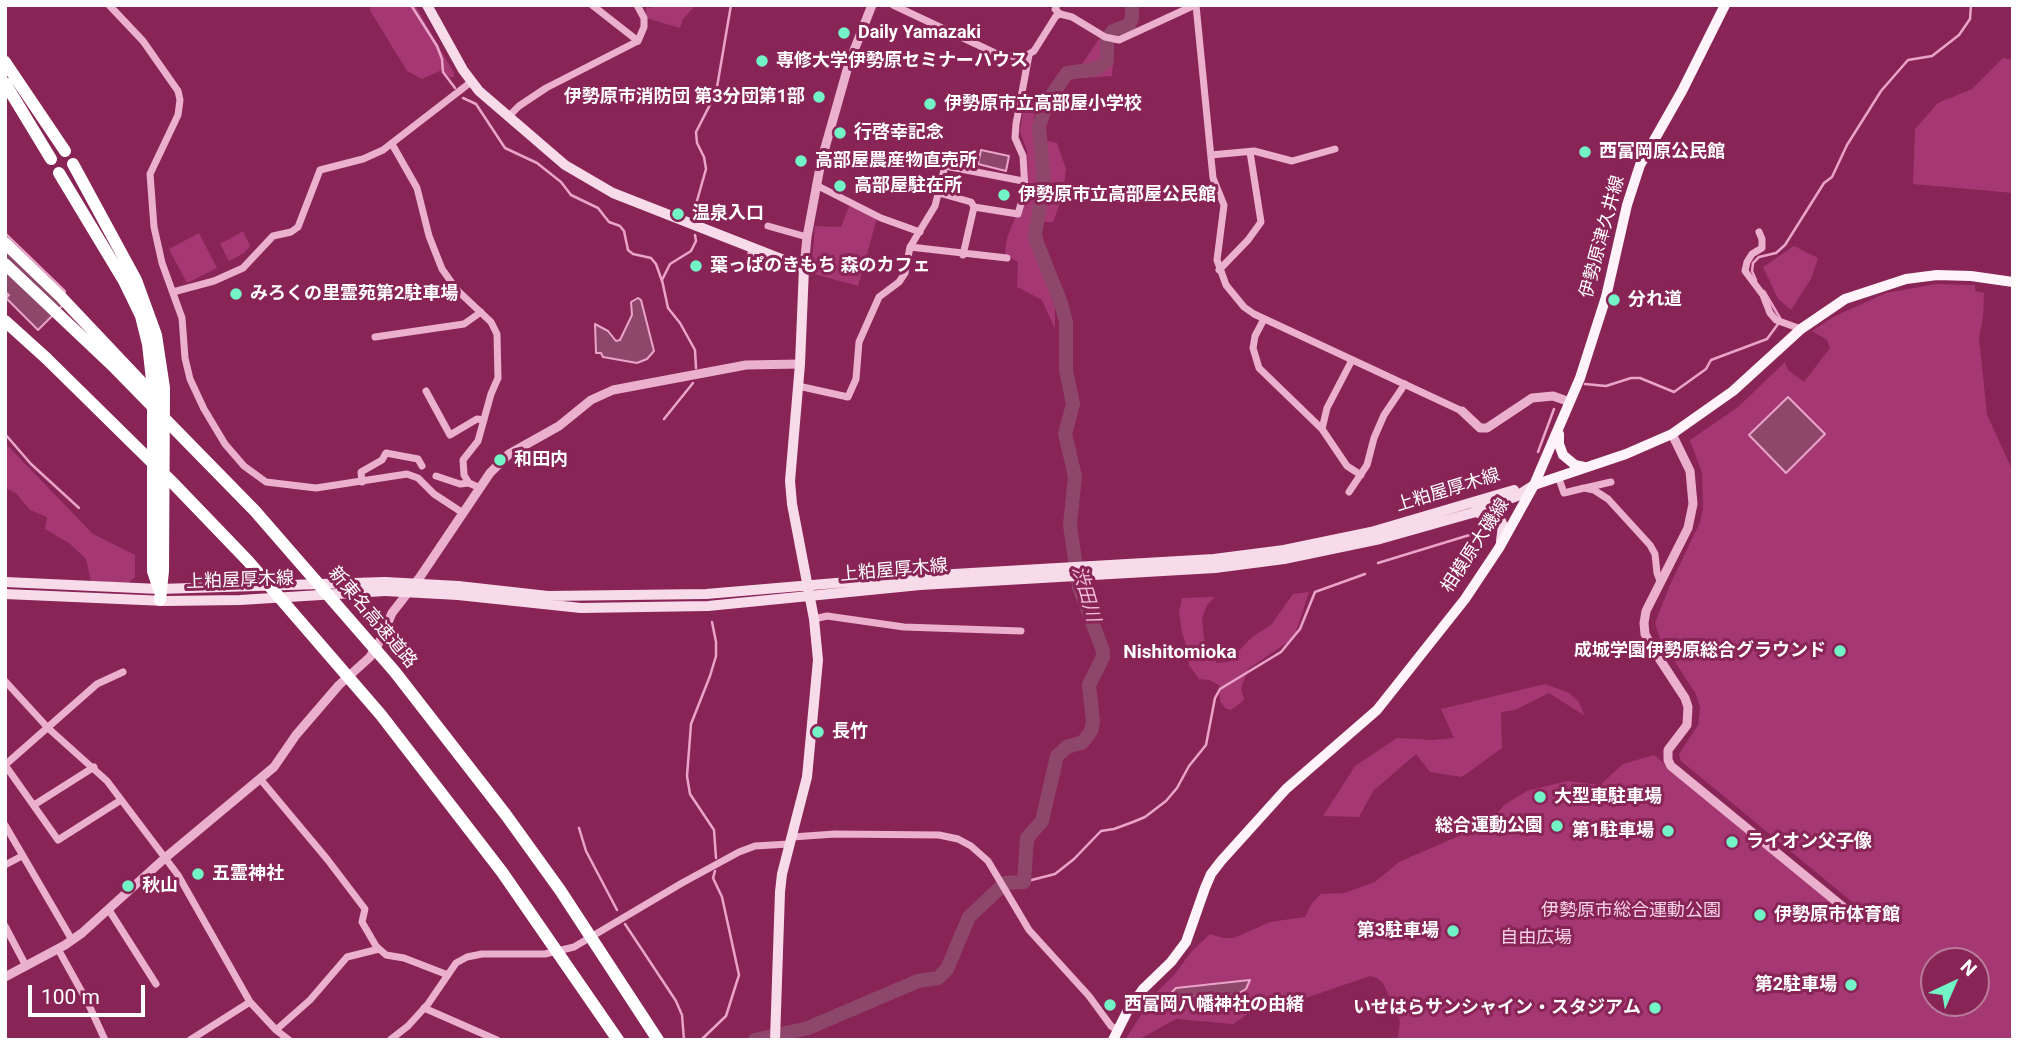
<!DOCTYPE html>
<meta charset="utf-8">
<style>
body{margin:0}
#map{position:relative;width:2018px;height:1045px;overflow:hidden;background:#892457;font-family:Roboto,sans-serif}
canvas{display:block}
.frame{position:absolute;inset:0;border:7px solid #fff;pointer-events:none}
.north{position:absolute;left:1920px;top:947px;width:70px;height:70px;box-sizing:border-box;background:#892457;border:2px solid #b87c9a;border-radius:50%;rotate:44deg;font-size:19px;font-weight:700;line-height:28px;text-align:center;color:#fff}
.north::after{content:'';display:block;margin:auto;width:24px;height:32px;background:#73f4c6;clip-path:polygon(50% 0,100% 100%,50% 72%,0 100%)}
.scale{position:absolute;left:28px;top:985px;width:117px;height:32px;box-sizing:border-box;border:4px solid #fff;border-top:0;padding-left:9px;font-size:21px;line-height:24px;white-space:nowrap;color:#fff;-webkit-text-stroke:5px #892457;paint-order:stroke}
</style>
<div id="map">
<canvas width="2018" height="1045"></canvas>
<div class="frame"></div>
<div class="north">N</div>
<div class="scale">100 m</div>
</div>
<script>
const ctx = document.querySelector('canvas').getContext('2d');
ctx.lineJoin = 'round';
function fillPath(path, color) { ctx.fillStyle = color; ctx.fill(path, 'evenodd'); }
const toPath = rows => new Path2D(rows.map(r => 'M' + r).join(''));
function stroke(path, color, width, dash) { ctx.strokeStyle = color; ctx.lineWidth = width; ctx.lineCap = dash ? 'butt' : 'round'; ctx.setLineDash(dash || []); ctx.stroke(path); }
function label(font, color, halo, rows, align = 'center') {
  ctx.font = font + ' Roboto,"Noto Sans JP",sans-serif'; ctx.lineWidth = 6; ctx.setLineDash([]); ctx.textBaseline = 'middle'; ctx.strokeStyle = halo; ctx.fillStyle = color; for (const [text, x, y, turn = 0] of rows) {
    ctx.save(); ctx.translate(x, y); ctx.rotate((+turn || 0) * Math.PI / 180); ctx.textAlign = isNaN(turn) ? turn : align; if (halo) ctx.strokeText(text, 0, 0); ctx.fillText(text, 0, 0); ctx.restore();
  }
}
fillPath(toPath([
 [369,5,415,5,454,73,454,77,450,77,442,70,422,79,407,71,371,12],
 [652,5,696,5,683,19,680,28,646,18,646,7,652,8],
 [1099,39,1114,46,1112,76,1082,78,1082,64],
 [2003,58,2013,60,2013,193,1913,184,1915,129,1938,103,1972,89],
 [1025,98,1035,103,1033,138,1057,143,1066,169,1063,195,1053,222,1035,222,1031,243,1055,307,1055,329,1042,300,1017,287,1018,262,1005,254,1007,238,1028,185,1027,151,1020,132],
 [850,204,877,218,858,286,811,273,815,226,841,227],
 [243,231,250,246,244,253,229,261,220,244],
 [199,233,217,268,187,283,169,249],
 [1794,246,1818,258,1811,279,1791,310,1778,299,1763,267],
 [1936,284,1975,285,1975,291,1984,293,1983,317,1979,338,1987,415,2013,471,2013,1040,1398,1040,1400,1021,1383,983,1377,978,1370,976,1294,1002,1270,999,1233,1024,1176,1019,1138,1040,1125,1040,1153,996,1174,975,1192,951,1210,934,1223,938,1234,938,1270,922,1305,917,1312,903,1321,894,1344,893,1375,882,1399,862,1489,823,1504,805,1527,791,1567,781,1600,785,1623,764,1654,755,1855,923,1868,915,1681,761,1679,754,1698,725,1700,708,1696,694,1660,639,1655,623,1670,585,1700,522,1703,509,1702,473,1690,440,1738,407,1785,362,1788,370,1804,382,1830,348,1827,340,1812,331,1833,317,1886,293],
 [1934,961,1976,961,1976,1003,1934,1003],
 [5,443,93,534,135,555,135,577,128,583,91,581,86,559,69,543,45,529,47,517,30,510,16,493,5,488],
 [1309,592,1294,638,1248,669,1241,688,1244,700,1231,710,1225,708,1220,701,1219,685,1209,680,1199,679,1189,665,1188,650,1182,633,1179,612,1182,598,1215,597,1207,605,1202,619,1205,647,1217,663,1228,662,1252,637,1271,625,1293,594],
 [1545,684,1569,693,1578,701,1585,716,1549,693,1515,710,1501,712,1502,748,1462,777,1430,772,1416,754,1373,791,1359,817,1323,816,1355,766,1397,738,1432,740,1454,738,1441,709]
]), '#a53872');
const water = toPath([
 [981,150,1009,156,1006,171,978,164,981,150],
 [5,233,65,291,62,306,38,330,6,298,9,295,5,292,5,233],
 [638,298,641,300,654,351,647,359,637,363,603,357,601,353,596,353,595,324,608,331,616,341,620,340,632,315,631,302,638,298],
 [1788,397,1825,434,1786,473,1749,435,1788,397],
 [1250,980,1246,989,1232,997,1179,996,1171,999,1168,996,1176,988,1250,980]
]);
fillPath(water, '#8e476b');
stroke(water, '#eaa4ca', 2);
stroke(toPath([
 [411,5,437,46,442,59,443,72,455,88],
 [463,98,476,104,505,148,537,163,561,182,571,195,598,208,609,222,620,226,624,231,628,250,633,254,651,258,656,264,662,281],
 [695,221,693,215,706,169,704,157,697,143,696,132,716,93,731,5],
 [695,235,696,241,691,251,670,264,662,280,668,308,680,323,695,350,696,368],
 [1756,280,1752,271,1753,263,1759,257,1776,253,1785,245,1824,183,1832,177,1847,145,1881,91,1908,60,1932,56,1959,35,1970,19,1971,5],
 [1764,291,1780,318],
 [1585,384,1606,386,1631,378,1640,378,1674,392,1706,369,1711,360,1767,339,1778,324],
 [664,419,693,383],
 [5,434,31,464,79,508],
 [1538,452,1554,409],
 [1378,563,1476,533],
 [712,622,716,642,716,656,710,676,691,724,687,776,690,794,714,830,716,858],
 [579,828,586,851,617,910],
 [1024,882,1055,874,1074,859,1101,831,1114,829,1133,822,1145,817,1166,801,1177,788,1189,766,1206,745,1215,698,1220,689,1281,652,1300,629,1315,592,1365,574],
 [625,924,676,1001,682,1015,684,1040],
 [701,1040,726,1016,739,975,722,897,713,878,715,871]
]), '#eaa4ca', 2.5);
stroke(toPath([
 [755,1040,808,1028,918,981,938,978,947,969,969,917,1005,883,1024,882,1027,838,1042,821,1057,756,1067,747,1083,742,1091,731,1093,722,1089,685,1103,657,1103,651,1079,587,1070,525,1075,476,1065,434,1073,404,1066,370,1066,322,1061,303,1037,243,1035,234,1044,184,1039,127,1047,102,1067,73,1096,69,1107,61,1107,40,1113,31,1129,25,1132,18,1132,5]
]), '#8e476b', 14);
stroke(toPath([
 [109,5,143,41,178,91,180,100,178,115,150,174,154,227,162,263,182,318,185,358,190,379,204,409,225,444,244,466,266,482,316,488,407,474,418,478,434,494,463,513],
 [592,5,638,41],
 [893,5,995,53,1022,58,1034,51,1056,16,1060,14,1072,17,1105,37,1119,40,1195,5],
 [1057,5,1055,9,1060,14],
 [1196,5,1213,178,1224,205,1217,260,1226,285,1244,307,1254,314,1462,411],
 [508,117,519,106,546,88,638,41,644,27,644,18,637,5],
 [392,144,417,188,429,236,442,269,457,290,491,322,497,334,498,378,491,394,478,441,463,460,464,475,469,483,480,488],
 [1211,155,1254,151,1292,161,1335,149],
 [816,185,881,218,920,232],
 [939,193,971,202,974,207,963,255],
 [974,207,1018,214,1025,190,1023,156,1015,138,1016,124,1029,55],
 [768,226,807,237],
 [1759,232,1762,239,1762,248,1752,254,1747,262,1745,271,1763,295,1770,313,1776,320,1801,329],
 [910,247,935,206,945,166,1023,181],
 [751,270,751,248],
 [1219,270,1248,240,1261,222,1250,152],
 [173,292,214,281,243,268,273,236,291,232,298,227,320,170,363,159,383,150,471,82],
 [1264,319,1255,336,1253,348,1259,368,1322,429],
 [375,337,464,324,481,312],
 [1352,360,1327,408,1322,429,1347,466,1361,475],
 [798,386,848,397,856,379,859,342,879,297,899,282,905,273,910,247,1007,258],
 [426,391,450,435,477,419,484,420],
 [436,476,460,484,469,483],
 [1558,476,1564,493,1584,488,1594,490,1608,499,1650,545,1655,554,1657,573,1660,581],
 [362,482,361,472,382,460,386,453,418,459,422,466],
 [1585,488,1611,482],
 [1349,492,1367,465,1374,438,1384,415,1405,384],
 [814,619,827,616,904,627,1021,631],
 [5,681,48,728,107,781,178,875,250,1002,276,1030,289,1040],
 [261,780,327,859,365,909,362,922,376,946,386,955,404,958,448,975],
 [121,800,58,840,5,765,97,684,123,672],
 [34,805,94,767],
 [5,825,72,940],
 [792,837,835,834,939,835,958,839,971,846,988,861,1029,930,1089,996,1111,1026,1117,1030],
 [5,865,22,856],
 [109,910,156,984],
 [5,926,26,966],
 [58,949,88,1003,105,1040],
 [424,1008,497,1040],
 [276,1030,310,1000,347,957,379,949],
 [190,1040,250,1002],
 [390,1040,408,1026,428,1004,456,963,467,957,482,954,545,954,574,947,682,883,739,852,755,846,789,844]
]), '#eab0ce', 7);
stroke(toPath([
 [804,268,807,237,821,162,849,63,872,5],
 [1462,411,1480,428,1487,428,1532,398,1553,396,1570,402],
 [1672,434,1690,471,1693,504,1688,528,1646,611,1644,623,1645,634,1653,649,1685,698,1688,707,1687,725,1668,750,1668,760,1671,766,1854,916],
 [5,977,65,945,82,933,165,858,274,767,296,735,339,685,370,657,380,641,392,613,420,577,490,473,509,454,559,426,591,400,613,390,746,365,800,364]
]), '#eab0ce', 9);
stroke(toPath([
 [427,5,463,70,479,91,565,165,613,193,804,268,800,364,790,481,792,504,814,619,818,660,807,777,782,874,780,892,775,1040],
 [1478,513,1492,513,1501,521,1503,526,1501,541],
 [5,582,159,589,385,582],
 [458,586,548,596,706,594,919,576,1214,559,1284,550,1371,532,1514,490],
 [5,594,165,601,240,600,385,591],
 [458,595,581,608,708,606,920,585,1215,568,1284,559,1380,539,1472,513,1517,496,1534,485]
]), '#f8dbe9', 10);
stroke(toPath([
 [1559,434,1559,444,1563,455,1575,465,1584,467],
 [1534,485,1626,454,1672,434,1733,391,1801,329,1845,299,1906,279,1937,275,1971,276,2013,282],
 [1113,1040,1127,1012,1143,989,1171,962,1186,942,1205,888,1211,874,1221,861,1286,789,1377,710,1465,599,1499,548,1534,485,1580,378,1606,297,1627,205,1640,165,1682,91,1725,5]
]), '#fef3f8', 10);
stroke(toPath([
 [5,62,65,151],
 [5,83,51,159],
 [73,164,136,280,156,335,164,388,163,571,160,600],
 [59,173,124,281,141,316,148,344,153,389,153,571,159,589],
 [5,321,46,358]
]), '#fff', 12);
stroke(toPath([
 [385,582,458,586],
 [385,591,458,595]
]), '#f8dbe9', 10);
stroke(toPath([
 [5,243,60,296,146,387],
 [5,264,115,368,255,511,395,672,506,815,560,890,658,1040],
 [46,358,172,482,248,561,381,715,502,872,618,1040]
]), '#fff', 12);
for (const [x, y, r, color] of [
 [844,33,7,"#73f4c6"],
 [762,61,7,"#73f4c6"],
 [819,97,7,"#73f4c6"],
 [930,104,7,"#73f4c6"],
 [840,133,7,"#73f4c6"],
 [1585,152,7,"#73f4c6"],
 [801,161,7,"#73f4c6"],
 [840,186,7,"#73f4c6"],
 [1004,195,7,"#73f4c6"],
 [678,214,7,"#73f4c6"],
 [696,266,7,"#73f4c6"],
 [236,294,7,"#73f4c6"],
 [1614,300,7,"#73f4c6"],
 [500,460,7,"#73f4c6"],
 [1840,651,7,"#73f4c6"],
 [818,732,7,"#73f4c6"],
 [1540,797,7,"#73f4c6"],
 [1557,826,7,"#73f4c6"],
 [1668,831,7,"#73f4c6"],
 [1732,842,7,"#73f4c6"],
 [198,874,7,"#73f4c6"],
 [128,886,7,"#73f4c6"],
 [1760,915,7,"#73f4c6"],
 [1453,931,7,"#73f4c6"],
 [1851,985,7,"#73f4c6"],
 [1110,1005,7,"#73f4c6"],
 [1655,1008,7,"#73f4c6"]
]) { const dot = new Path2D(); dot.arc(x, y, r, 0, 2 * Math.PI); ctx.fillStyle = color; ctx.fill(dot); stroke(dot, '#892457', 2.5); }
label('bold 18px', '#fff', '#892457', [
 ["Daily Yamazaki",858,33],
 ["専修大学伊勢原セミナーハウス",776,61],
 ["伊勢原市消防団 第3分団第1部",805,97,"right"],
 ["伊勢原市立高部屋小学校",944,104],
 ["行啓幸記念",854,133],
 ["西富岡原公民館",1599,152],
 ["高部屋農産物直売所",815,161],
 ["高部屋駐在所",854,186],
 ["伊勢原市立高部屋公民館",1018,195],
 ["温泉入口",692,214],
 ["葉っぱのきもち 森のカフェ",710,266],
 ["みろくの里霊苑第2駐車場",250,294],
 ["分れ道",1628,300],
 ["和田内",514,460],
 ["成城学園伊勢原総合グラウンド",1826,651,"right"],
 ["長竹",832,732],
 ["大型車駐車場",1554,797],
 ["総合運動公園",1543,826,"right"],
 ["第1駐車場",1654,831,"right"],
 ["ライオン父子像",1746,842],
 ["五霊神社",212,874],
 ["秋山",142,886],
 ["伊勢原市体育館",1774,915],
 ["第3駐車場",1439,931,"right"],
 ["第2駐車場",1837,985,"right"],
 ["西富岡八幡神社の由緒",1124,1005],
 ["いせはらサンシャイン・スタジアム",1641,1008,"right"]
], 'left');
label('18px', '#fff', '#892457', [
 ["伊勢原津久井線",1603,237,-75],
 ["上粕屋厚木線",1448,491,-17],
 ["相模原大磯線",1476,546,-57],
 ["上粕屋厚木線",894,571,-5],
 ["上粕屋厚木線",240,581,-2],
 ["新東名高速道路",372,618,50]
]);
label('18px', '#f7d4e7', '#892457', [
 ["伊勢原市総合運動公園",1631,911],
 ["自由広場",1536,938]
]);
label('italic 19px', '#f1bcd8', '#892457', [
 ["渋田川",1085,594,74]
]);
label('bold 19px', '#fff', '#892457', [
 ["Nishitomioka",1180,653]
]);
</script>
